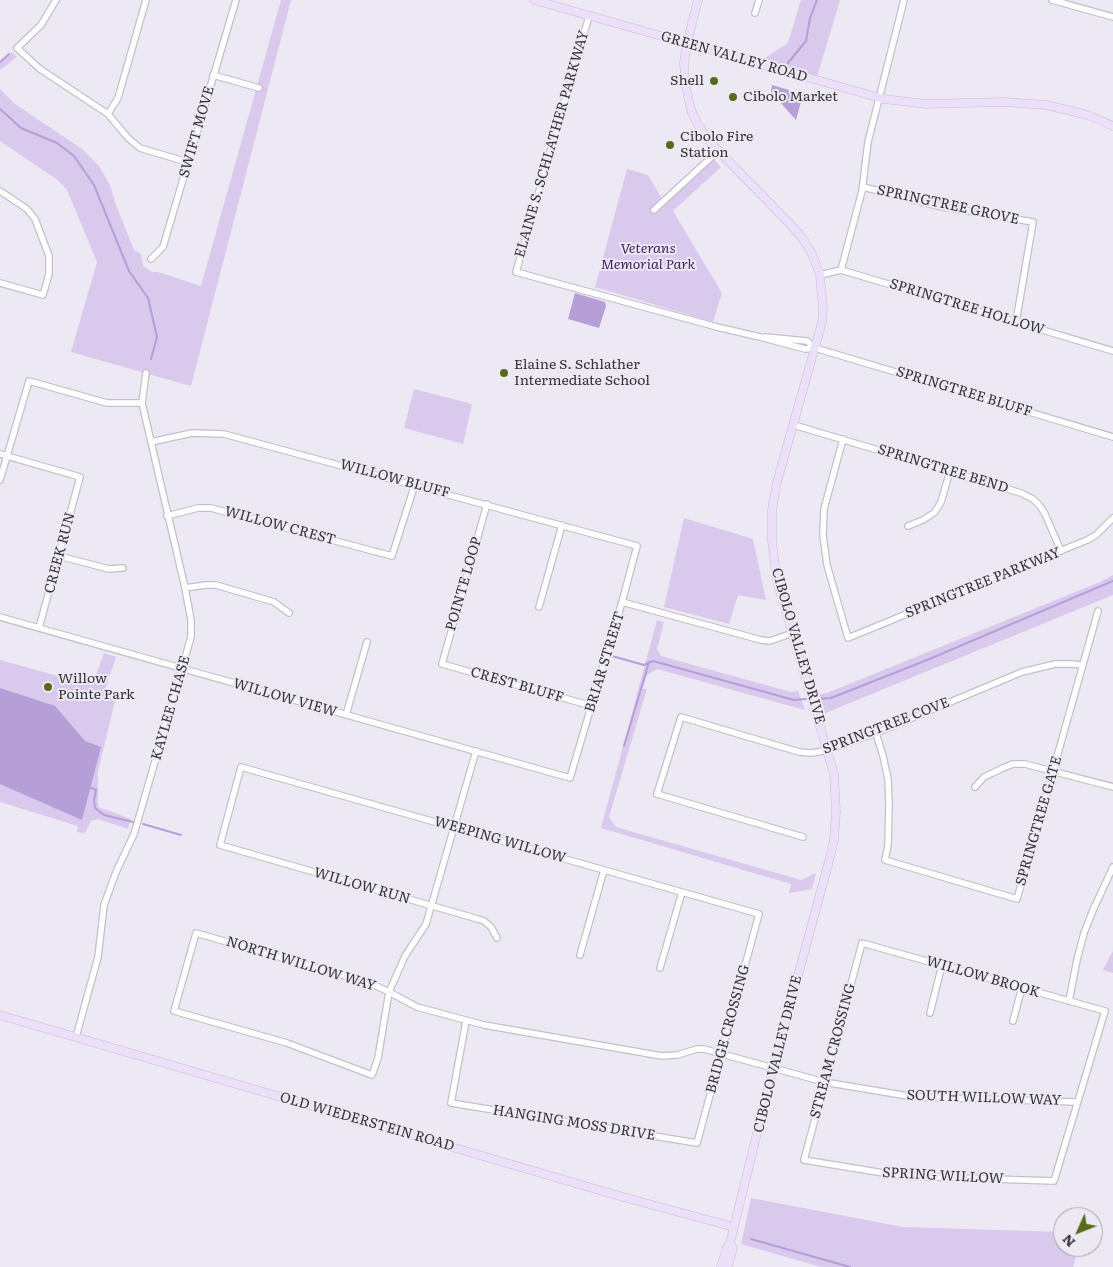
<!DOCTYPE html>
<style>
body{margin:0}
#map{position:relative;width:1113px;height:1267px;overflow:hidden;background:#ede9f4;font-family:Literata,serif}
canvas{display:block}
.north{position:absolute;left:1053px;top:1207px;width:50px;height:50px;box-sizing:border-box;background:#ede9f4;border:1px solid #a4a1a9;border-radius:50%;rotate:226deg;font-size:14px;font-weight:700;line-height:20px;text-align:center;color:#363438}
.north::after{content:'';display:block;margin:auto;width:18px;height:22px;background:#566c1b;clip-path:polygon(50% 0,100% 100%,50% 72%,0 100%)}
</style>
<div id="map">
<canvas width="1113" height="1267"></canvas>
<div class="north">N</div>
</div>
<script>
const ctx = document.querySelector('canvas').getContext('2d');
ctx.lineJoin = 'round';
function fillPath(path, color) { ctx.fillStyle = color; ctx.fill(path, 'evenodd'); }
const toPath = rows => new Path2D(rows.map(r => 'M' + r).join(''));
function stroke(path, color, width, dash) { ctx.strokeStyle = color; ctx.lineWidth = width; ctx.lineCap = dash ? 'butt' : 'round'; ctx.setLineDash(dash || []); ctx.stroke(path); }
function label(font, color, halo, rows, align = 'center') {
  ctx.font = font + ' Literata,serif'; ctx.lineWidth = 4; ctx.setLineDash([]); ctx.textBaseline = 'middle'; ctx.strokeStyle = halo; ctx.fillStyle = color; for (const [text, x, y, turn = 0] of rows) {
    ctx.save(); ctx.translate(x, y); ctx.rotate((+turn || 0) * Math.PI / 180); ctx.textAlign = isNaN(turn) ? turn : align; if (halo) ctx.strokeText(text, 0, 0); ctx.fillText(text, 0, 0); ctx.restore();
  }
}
fillPath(toPath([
 [281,0,291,0,191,386,71,352,97,262,67,190,59,181,0,141,0,89,15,104,82,149,99,166,110,185,116,205,134,250,141,254,143,266,152,272,158,272,201,286],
 [801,0,840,0,817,77,762,60,788,43],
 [12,52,17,57,0,70,0,62],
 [709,154,721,167,673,211,722,293,713,322,595,287,627,169,648,175,662,199],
 [414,389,472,404,463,444,404,428],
 [684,518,753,539,766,600,738,595,729,624,664,607],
 [1113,575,1113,595,818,716,812,696,827,693,1100,582],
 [657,620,664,622,657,649,661,656,791,692,798,691,805,710,657,669,647,675,643,689,647,689,609,817,616,827,801,880,816,873,812,889,789,893,791,884,601,828],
 [104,653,116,657,105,689,117,693,98,771,98,807,131,819,128,829,98,819,91,821,85,833,77,832,78,826,0,802,0,660,91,685,93,683],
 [1113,951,1113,973,1103,970],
 [751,1198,903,1227,1063,1232,1063,1247,1079,1247,1073,1267,821,1267,741,1244]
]), '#d8c9ed');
fillPath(toPath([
 [772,85,803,94,796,120,771,92],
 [575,293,605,302,606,306,599,328,568,319],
 [0,688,55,706,85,741,101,747,82,820,0,784]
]), '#b69ed7');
stroke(toPath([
 [0,62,9,54],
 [788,63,806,41,810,18,817,0],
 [0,109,21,128,57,143,74,156,94,185,129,271,148,298,157,337,151,359],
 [612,656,644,665,653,661,794,700,807,699],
 [818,699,831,698,927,660,1113,581],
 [624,746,649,662],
 [89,787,96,790,94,800,95,808,104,815,133,822],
 [143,824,181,835],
 [751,1239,850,1267]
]), '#b69ed7', 2);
const street = toPath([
 [56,0,41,25,17,48,40,69,108,114,128,138,140,148,187,162],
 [1052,0,1113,17],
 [755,13,759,0],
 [589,16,516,272,717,327,760,337,805,349,815,348],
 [213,75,259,88],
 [108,114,118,98,146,0],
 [863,187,938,206,1033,222,1016,322],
 [0,191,27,209,35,219,49,256,49,274,43,295,0,283],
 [654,210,718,151],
 [151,259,163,247,236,0],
 [841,270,862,191,868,142,904,0],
 [820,275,841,270,1113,351],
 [766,337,807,341,815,348,1113,437],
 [794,425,1021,493,1033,499,1040,506,1045,514,1061,551],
 [843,439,824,509,823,535,827,565,848,638,1087,540,1096,535,1113,518],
 [0,454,80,477,39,628],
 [0,480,29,381,107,403,142,403],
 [487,504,442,664,592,706],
 [167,516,198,508,211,508,392,556,415,484],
 [908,526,923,520,935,512,941,502,950,471],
 [59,556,109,569,123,568],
 [185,588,206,585,216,585,274,602,289,613],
 [622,602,761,640,770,641,793,633],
 [539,607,562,525],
 [0,617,570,778,622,602,637,546,224,434,192,433,151,442],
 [346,715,367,642],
 [876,733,883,756,888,779,889,803,888,845,885,860,1017,899,1098,611],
 [476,751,426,924,405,956,389,992,378,1058,372,1075,287,1043,174,1011,196,933,370,983,389,992,417,1007,484,1025,662,1056,677,1055,697,1049,704,1049,824,1082,914,1097,1077,1102],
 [975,787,984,777,1003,768,1013,764,1025,764,1113,787],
 [803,837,657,794,681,717,799,752,812,753,828,750,876,733,1022,672,1055,664,1072,664,1083,665],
 [862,943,1105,1011,1054,1181,902,1176,804,1160,862,943],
 [580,955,604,870],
 [660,968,682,892],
 [1069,1001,1077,960,1084,933,1093,910,1113,867],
 [930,1013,942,965],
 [466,1021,451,1103,697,1143,759,914,241,767,220,845,478,919,484,921,491,927,497,938],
 [1013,1021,1022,987],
 [76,1037,98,957,104,905,116,872,134,834,191,637,191,620,185,588,142,403,146,373]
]);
const secondary = toPath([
 [534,0,884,99,926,104,1005,102,1046,105,1088,115,1113,126],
 [698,0,687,43,684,62,685,82,691,110,697,123,711,143,791,225,803,239,812,254,820,275,823,308,822,322,777,482,772,510,772,541,777,581,834,774,836,812,834,840,829,861,773,1068,730,1243,727,1247,721,1267],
 [0,1015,623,1197,734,1227],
 [728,1267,733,1248,730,1243]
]);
stroke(street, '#c4c0ca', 8);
stroke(secondary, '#c4c0ca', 9);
stroke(street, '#fff', 5.5);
stroke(secondary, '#ebdff9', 8);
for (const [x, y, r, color] of [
 [714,81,5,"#566c1b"],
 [733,97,5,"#566c1b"],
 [670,145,5,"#566c1b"],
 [504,373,5,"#566c1b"],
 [48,687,5,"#566c1b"]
]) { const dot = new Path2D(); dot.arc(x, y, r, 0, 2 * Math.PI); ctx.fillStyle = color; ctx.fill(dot); stroke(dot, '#ede9f4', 2); }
label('14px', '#363438', '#ede9f4', [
 ["GREEN VALLEY ROAD",734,57,16],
 ["SWIFT MOVE",197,132,-74],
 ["ELAINE S. SCHLATHER PARKWAY",552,144,-74],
 ["SPRINGTREE GROVE",948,205,12],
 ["SPRINGTREE HOLLOW",967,307,17],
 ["SPRINGTREE BLUFF",964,392,17],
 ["SPRINGTREE BEND",943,469,17],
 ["WILLOW BLUFF",395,479,15],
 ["WILLOW CREST",280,526,15],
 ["CREEK RUN",60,553,-75],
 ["SPRINGTREE PARKWAY",983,583,-22],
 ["POINTE LOOP",464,584,-74],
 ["CIBOLO VALLEY DRIVE",798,646,74],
 ["BRIAR STREET",605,662,-73],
 ["CREST BLUFF",517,685,16],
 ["WILLOW VIEW",285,698,16],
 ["KAYLEE CHASE",171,708,-74],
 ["SPRINGTREE COVE",886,726,-21],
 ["SPRINGTREE GATE",1039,821,-74],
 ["WEEPING WILLOW",500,840,16],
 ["WILLOW RUN",362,886,16],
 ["NORTH WILLOW WAY",301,964,17],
 ["WILLOW BROOK",983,977,16],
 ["BRIDGE CROSSING",728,1029,-75],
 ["STREAM CROSSING",833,1051,-75],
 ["CIBOLO VALLEY DRIVE",778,1054,-76],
 ["SOUTH WILLOW WAY",984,1098,2],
 ["OLD WIEDERSTEIN ROAD",367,1122,16],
 ["HANGING MOSS DRIVE",574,1123,9],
 ["SPRING WILLOW",943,1176,3]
]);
label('14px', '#363438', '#ede9f4', [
 ["Shell",704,81,"right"],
 ["Cibolo Market",743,97],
 ["Cibolo Fire",680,137],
 ["Station",680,153],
 ["Elaine S. Schlather",514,365],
 ["Intermediate School",514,381],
 ["Willow",58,679],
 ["Pointe Park",58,695]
], 'left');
label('italic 14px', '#432265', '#ede9f4', [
 ["Veterans",648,249],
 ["Memorial Park",648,265]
]);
</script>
